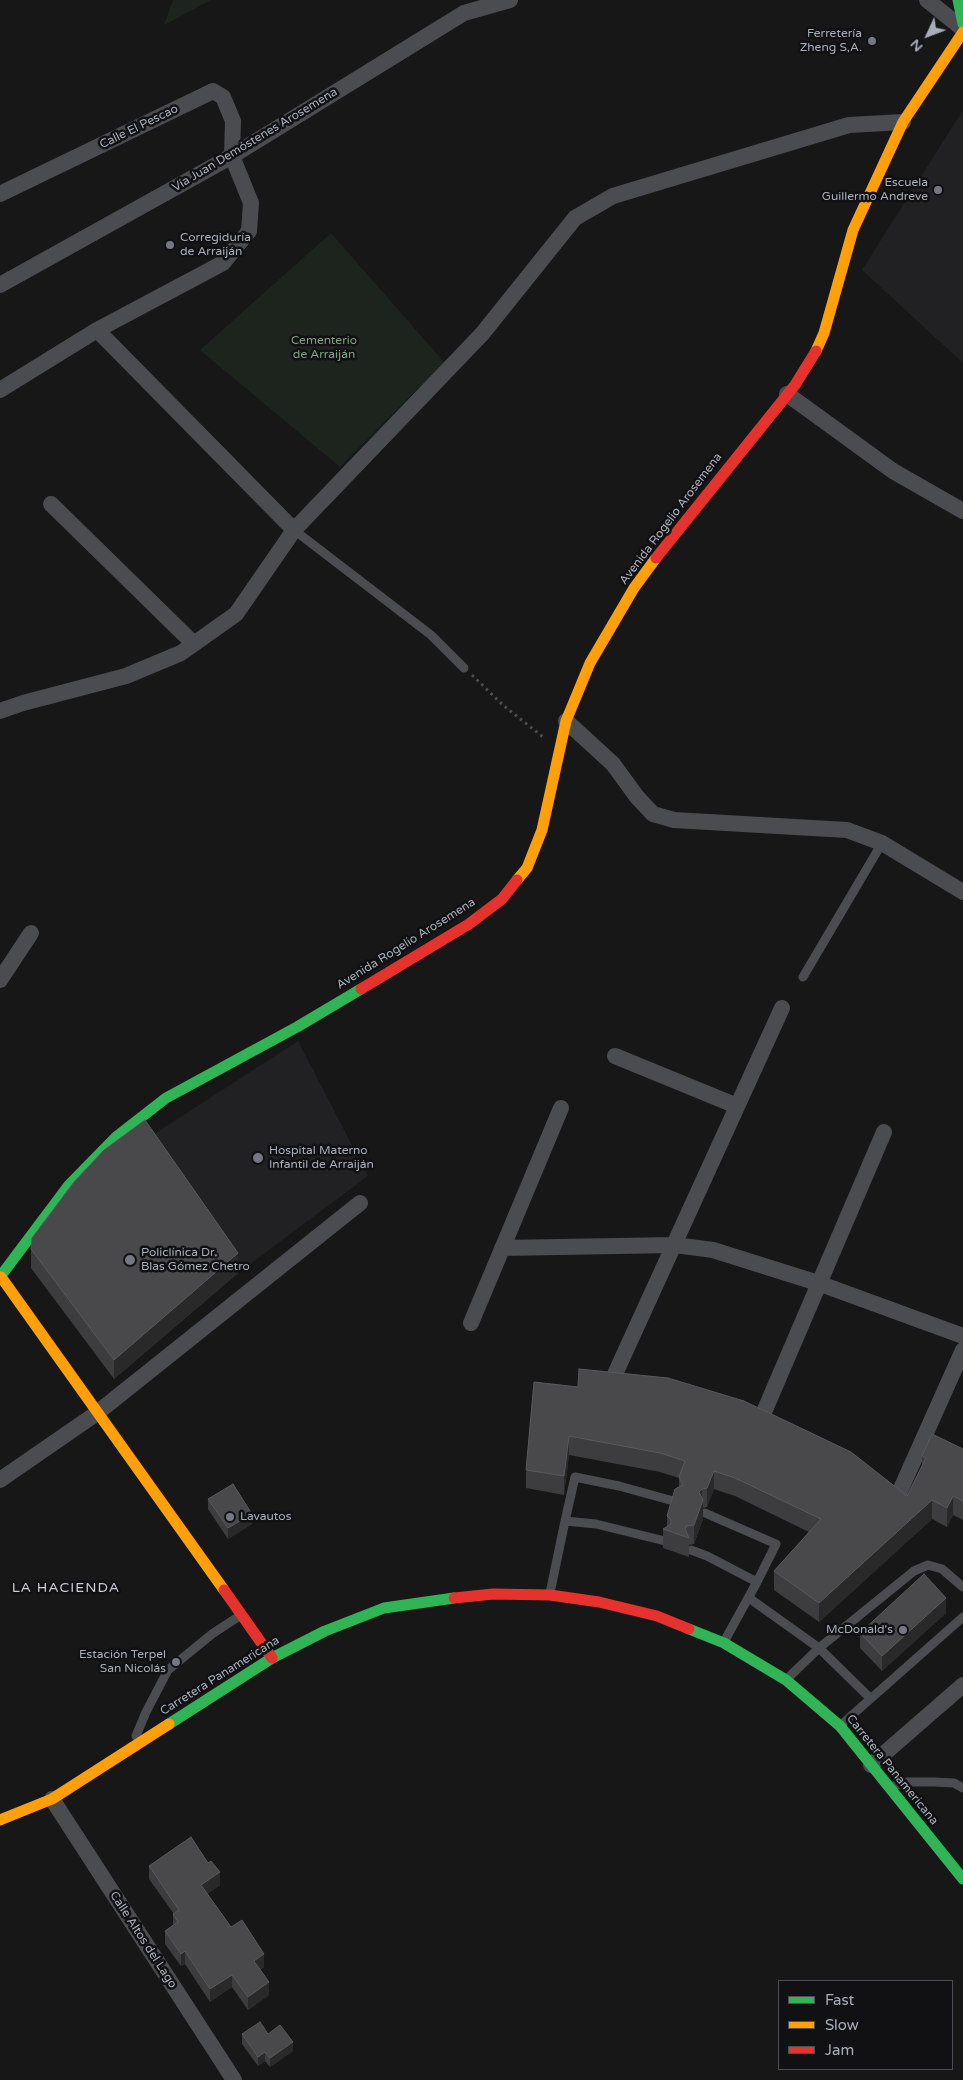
<!DOCTYPE html>
<meta charset="utf-8">
<style>
body{margin:0}
#map{position:relative;width:963px;height:2080px;overflow:hidden;background:#171717;font-family:"Varela Round",sans-serif}
canvas{display:block}
.legend{position:absolute;left:778px;top:1980px;width:175px;height:90px;box-sizing:border-box;background:#111113;border:1px solid #4d4f55;margin:0;padding:6px 9px;list-style:none;font-size:15px;color:#a8adb8}
.legend li{display:flex;align-items:center;gap:10px;height:25px}
.legend b{width:25px;border:1px solid #4d4f55}
.north{position:absolute;left:903px;top:10px;width:50px;height:50px;-webkit-text-stroke:4px #111113;paint-order:stroke;rotate:227deg;font-size:14px;font-weight:700;line-height:20px;text-align:center;color:#a8adb8}
.north::after{content:'';display:block;margin:auto;width:18px;height:22px;background:#a8adb8;clip-path:polygon(50% 0,100% 100%,50% 72%,0 100%)}
</style>
<div id="map">
<canvas width="963" height="2080"></canvas>
<ul class="legend">
<li><b style="height:6px;background:#30b455"></b>Fast</li>
<li><b style="height:6px;background:#ff9f0a"></b>Slow</li>
<li><b style="height:6px;background:#e5322d"></b>Jam</li>
</ul>
<div class="north">N</div>
</div>
<script>
const ctx = document.querySelector('canvas').getContext('2d');
ctx.lineJoin = 'round';
function fillPath(path, color) { ctx.fillStyle = color; ctx.fill(path, 'evenodd'); }
const toPath = rows => new Path2D(rows.map(r => 'M' + r).join(''));
function stroke(path, color, width, dash) { ctx.strokeStyle = color; ctx.lineWidth = width; ctx.lineCap = dash ? 'butt' : 'round'; ctx.setLineDash(dash || []); ctx.stroke(path); }
function label(font, color, halo, rows, align = 'center') {
  ctx.font = font + ' "Varela Round",sans-serif'; ctx.lineWidth = 5; ctx.setLineDash([]); ctx.textBaseline = 'middle'; ctx.strokeStyle = halo; ctx.fillStyle = color; for (const [text, x, y, turn = 0] of rows) {
    ctx.save(); ctx.translate(x, y); ctx.rotate((+turn || 0) * Math.PI / 180); ctx.textAlign = isNaN(turn) ? turn : align; if (halo) ctx.strokeText(text, 0, 0); ctx.fillText(text, 0, 0); ctx.restore();
  }
}
fillPath(toPath([
 [963,110,963,363,862,270],
 [298,1041,368,1176,238,1273,145,1140]
]), '#212123');
fillPath(toPath([
 [173,0,211,0,164,25],
 [331,233,444,362,340,467,200,350]
]), '#1d241e');
stroke(toPath([
 [472,675,504,706,543,737]
]), '#4d4e52', 3, [2.5, 4]);
stroke(toPath([
 [294,530,431,635,464,668],
 [803,977,882,843],
 [705,1513,776,1544,757,1582],
 [565,1521,575,1477,619,1486,677,1502],
 [691,1550,707,1556,757,1582,725,1640],
 [550,1593,565,1521,596,1524,665,1541],
 [749,1598,819,1648,870,1698],
 [789,1677,819,1648,914,1571,928,1565,942,1569,963,1587],
 [842,1724,963,1617],
 [136,1736,146,1712,168,1670,212,1634,241,1615],
 [893,1786,907,1782,934,1782,954,1783,963,1788]
]), '#4b4c50', 9);
stroke(toPath([
 [927,0,963,29],
 [0,194,213,91,223,97,233,121,232,156,251,203,249,231,223,263,97,330,0,390],
 [0,285,232,156,464,13,510,0],
 [97,330,294,530],
 [787,394,893,471,963,511],
 [51,504,194,644],
 [0,711,23,703,126,676,181,653,236,614,294,530,482,334,575,218,613,196,849,125,903,122],
 [566,721,613,764,637,797,653,814,674,820,847,830,882,843,963,892],
 [0,980,31,933],
 [615,1056,737,1106],
 [502,1248,675,1245,713,1250,818,1283,963,1336],
 [471,1323,561,1108],
 [615,1374,782,1008],
 [764,1412,884,1132],
 [0,1480,97,1413,360,1203],
 [900,1491,963,1350],
 [871,1765,963,1685],
 [52,1799,234,2080]
]), '#4b4c50', 16);
stroke(toPath([
 [958,0,963,24],
 [0,1277,69,1185,116,1137,166,1098,297,1027,361,989],
 [689,1629,724,1643,786,1680,840,1726,963,1879],
 [169,1724,272,1658,325,1631,384,1608,454,1598]
]), '#30b455', 11);
stroke(toPath([
 [816,351,824,333,853,230,903,122,963,32],
 [517,880,527,868,542,830,566,721,590,663,634,588,656,558],
 [1,1277,224,1590],
 [0,1820,52,1799,169,1724]
]), '#ff9f0a', 11);
stroke(toPath([
 [656,558,795,385,816,351],
 [361,989,469,924,502,899,517,880],
 [224,1590,272,1658],
 [454,1598,493,1594,550,1595,599,1602,657,1616,689,1629]
]), '#e5322d', 11);
fillPath(toPath([
 [31,1249,238,1273,114,1379,31,1268],
 [534,1382,907,1496,922,1465,922,1456,963,1449,963,1520,953,1515,947,1527,932,1519,819,1622,774,1590,774,1571,809,1532,735,1496,714,1489,707,1507,703,1508,703,1519,694,1544,689,1545,689,1557,663,1548,663,1529,667,1527,667,1516,679,1487,679,1478,660,1472,569,1455,564,1495,526,1488,526,1470],
 [208,1499,252,1524,228,1539,208,1509],
 [946,1613,882,1671,860,1648,860,1633],
 [149,1866,220,1885,207,1894,231,1927,264,1967,260,1970,269,1995,248,2010,232,1987,210,2002,185,1964,181,1966,165,1944,165,1931,173,1925,173,1914,174,1914,149,1879],
 [242,2034,268,2034,293,2051,270,2067,265,2061,258,2066,242,2044]
]), '#3d3d3f');
fillPath(toPath([
 [238,1253,238,1273,114,1379,114,1360],
 [569,1436,569,1455,564,1495,564,1476],
 [714,1471,714,1489,707,1507,707,1488],
 [702,1489,702,1503,703,1500,703,1519,694,1544,694,1525,699,1492],
 [953,1496,953,1515,947,1527,947,1508],
 [932,1500,932,1519,819,1622,819,1603],
 [252,1514,252,1524,228,1539,228,1528],
 [946,1598,946,1613,882,1671,882,1656],
 [220,1872,220,1885,201,1898,201,1885],
 [185,1951,185,1964,181,1966,181,1954],
 [264,1954,264,1967,254,1974,254,1961],
 [232,1975,232,1987,210,2002,210,1989],
 [269,1982,269,1995,248,2010,248,1997],
 [293,2042,293,2051,270,2067,270,2058],
 [265,2052,265,2061,258,2066,258,2057]
]), '#29292a');
const building = toPath([
 [145,1120,238,1253,114,1360,31,1249,32,1238,74,1182,104,1150,145,1120],
 [579,1369,668,1378,744,1401,851,1452,907,1496,926,1458,922,1456,932,1434,963,1449,963,1501,953,1496,947,1508,932,1500,819,1603,774,1571,821,1519,735,1478,714,1471,707,1488,702,1489,699,1492,703,1500,694,1525,687,1526,685,1529,689,1538,663,1529,671,1524,671,1520,667,1516,675,1489,683,1485,679,1477,685,1461,660,1453,569,1436,564,1476,526,1470,534,1382,578,1387,579,1369],
 [233,1484,252,1514,228,1528,208,1499,233,1484],
 [924,1574,946,1598,882,1656,860,1633,924,1574],
 [191,1837,208,1863,211,1861,220,1872,201,1885,231,1927,242,1920,264,1954,254,1961,269,1982,248,1997,232,1975,210,1989,185,1951,181,1954,165,1931,178,1922,173,1914,179,1910,149,1866,191,1837],
 [260,2022,268,2034,280,2025,293,2042,270,2058,265,2052,258,2057,242,2034,260,2022]
]);
fillPath(building, '#49494c');
stroke(building, '#58595d', 1);
for (const [x, y, r, color] of [
 [872,41,5,"#757880"],
 [938,190,5,"#757880"],
 [170,245,5,"#757880"],
 [258,1158,6,"#757880"],
 [130,1260,6,"#757880"],
 [230,1517,5,"#757880"],
 [903,1630,5,"#757880"],
 [176,1662,5,"#757880"]
]) { const dot = new Path2D(); dot.arc(x, y, r, 0, 2 * Math.PI); ctx.fillStyle = color; ctx.fill(dot); stroke(dot, '#111113', 2); }
label('12px', '#a8adb8', '#111113', [
 ["Ferretería",862,34],
 ["Zheng S,A.",862,48],
 ["Escuela",928,183],
 ["Guillermo Andreve",928,197],
 ["Corregiduría",180,238,"left"],
 ["de Arraiján",180,252,"left"],
 ["Hospital Materno",269,1151,"left"],
 ["Infantil de Arraiján",269,1165,"left"],
 ["Policlínica Dr.",141,1253,"left"],
 ["Blas Gómez Chetro",141,1267,"left"],
 ["Lavautos",240,1517,"left"],
 ["McDonald's",893,1630],
 ["Estación Terpel",166,1655],
 ["San Nicolás",166,1669]
], 'right');
label('12px', '#a8adb8', '#111113', [
 ["Calle El Pescao",139,127,-26],
 ["Vía Juan Demóstenes Arosemena",255,140,-31],
 ["Avenida Rogelio Arosemena",671,519,-53],
 ["Avenida Rogelio Arosemena",406,944,-32],
 ["Carretera Panamericana",220,1676,-32],
 ["Carretera Panamericana",892,1770,51],
 ["Calle Altos del Lago",143,1940,57]
]);
label('12px', '#7fa381', '#111113', [
 ["Cementerio",324,341],
 ["de Arraiján",324,355]
]);
ctx.letterSpacing = '1px';
label('14px', '#c9ccd4', '#111113', [
 ["LA HACIENDA",66,1588]
]);
ctx.letterSpacing = '0px';
</script>
